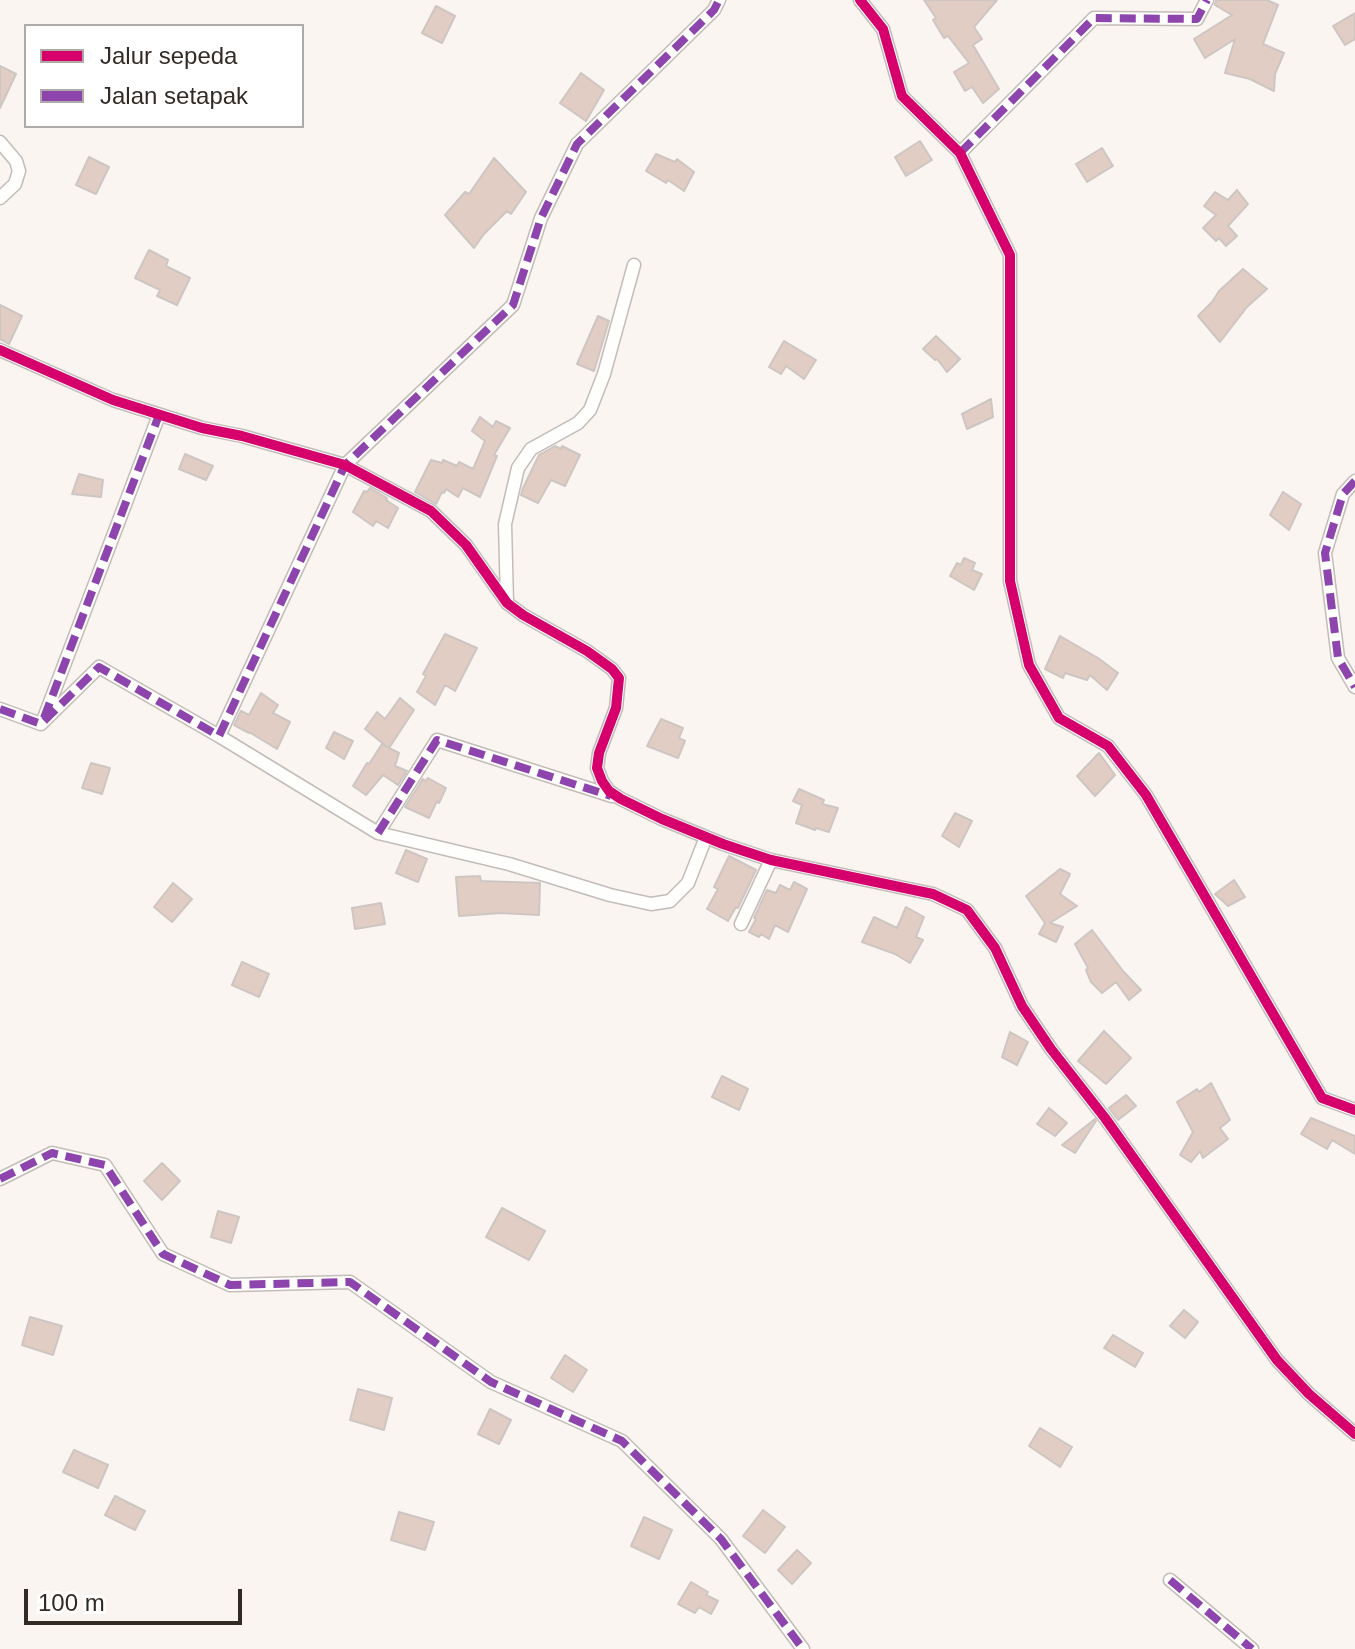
<!DOCTYPE html>
<style>
body{margin:0}
#map{position:relative;width:1355px;height:1649px;overflow:hidden;background:#fbf5f2;font-family:Arial,sans-serif}
canvas{display:block}
.legend{position:absolute;left:24px;top:24px;width:280px;height:104px;box-sizing:border-box;background:#fff;border:2px solid #adaaa7;margin:0;padding:10px 14px;list-style:none;font-size:24px;color:#332a24}
.legend li{display:flex;align-items:center;gap:16px;height:40px}
.legend b{width:40px;border:2px solid #adaaa7}
.scale{position:absolute;left:24px;top:1589px;width:218px;height:36px;box-sizing:border-box;border:4px solid #332a24;border-top:0;padding-left:10px;font-size:24px;line-height:28px;white-space:nowrap;color:#332a24;-webkit-text-stroke:6px #fff;paint-order:stroke}
</style>
<div id="map">
<canvas width="1355" height="1649"></canvas>
<ul class="legend">
<li><b style="height:10px;background:#d6006c"></b>Jalur sepeda</li>
<li><b style="height:10px;background:#8e44ad"></b>Jalan setapak</li>
</ul>
<div class="scale">100 m</div>
</div>
<script>
const ctx = document.querySelector('canvas').getContext('2d');
ctx.lineJoin = 'round';
function fillPath(path, color) { ctx.fillStyle = color; ctx.fill(path, 'evenodd'); }
const toPath = rows => new Path2D(rows.map(r => 'M' + r).join(''));
function stroke(path, color, width, dash) { ctx.strokeStyle = color; ctx.lineWidth = width; ctx.lineCap = dash ? 'butt' : 'round'; ctx.setLineDash(dash || []); ctx.stroke(path); }
const building = toPath([
 [924,0,997,0,974,27,982,39,973,45,999,89,983,103,972,87,965,91,954,72,969,63,948,36,944,38,933,20,936,18,924,0],
 [1216,0,1267,0,1278,5,1263,44,1284,53,1275,74,1274,91,1250,79,1225,73,1235,39,1205,58,1194,39,1232,15,1215,5,1216,0],
 [436,6,455,16,442,43,422,33,436,6],
 [1355,13,1355,39,1345,45,1333,26,1355,13],
 [0,66,16,74,0,108,0,66],
 [581,73,604,90,586,121,560,103,581,73],
 [920,141,932,160,906,176,895,157,920,141],
 [1102,148,1113,166,1087,182,1076,164,1102,148],
 [656,154,675,162,677,159,694,172,684,191,668,180,666,183,646,171,656,154],
 [89,157,109,167,96,194,76,185,89,157],
 [494,158,526,192,511,214,507,211,484,234,474,248,445,215,465,192,469,194,494,158],
 [1237,190,1248,204,1228,226,1237,236,1226,246,1219,238,1216,241,1203,228,1216,215,1204,206,1215,192,1228,200,1237,190],
 [149,250,168,260,166,266,190,278,177,305,157,296,160,290,135,278,149,250],
 [1243,269,1267,289,1247,307,1220,342,1198,316,1212,302,1219,291,1243,269],
 [0,305,22,316,9,344,0,339,0,305],
 [598,316,609,321,594,371,577,364,598,316],
 [936,336,960,359,947,372,937,359,935,360,923,349,936,336],
 [784,341,816,360,804,379,786,366,781,374,769,367,784,341],
 [991,399,993,417,967,429,962,414,991,399],
 [480,417,493,427,496,421,510,428,494,455,497,456,480,497,463,488,458,497,446,489,444,493,442,492,436,504,415,492,431,460,442,463,443,460,457,466,459,462,473,469,485,441,472,431,480,417],
 [555,446,561,449,562,446,580,455,565,486,551,480,538,503,521,495,523,488,539,455,555,446],
 [185,454,213,466,206,480,179,469,185,454],
 [79,474,103,480,101,497,72,494,79,474],
 [370,488,387,498,386,500,398,508,388,528,376,521,373,526,353,512,364,491,367,492,370,488],
 [1283,492,1301,504,1289,530,1270,515,1283,492],
 [964,558,975,563,972,570,982,574,974,590,950,576,957,563,961,565,964,558],
 [445,634,477,648,455,691,445,685,435,705,417,692,426,676,423,674,445,634],
 [1060,636,1098,658,1118,673,1107,690,1090,675,1087,680,1065,673,1063,678,1045,669,1060,636],
 [261,693,278,705,273,713,290,722,277,749,249,732,249,733,234,725,241,711,249,715,261,693],
 [400,698,414,710,389,748,399,753,395,766,407,771,398,785,383,775,366,795,353,786,367,763,369,764,382,744,387,747,365,729,377,712,385,719,400,698],
 [661,719,683,728,679,738,685,741,678,758,647,746,661,719],
 [334,732,353,741,344,759,326,748,334,732],
 [1099,753,1115,775,1095,796,1077,776,1099,753],
 [91,763,110,768,102,794,82,788,91,763],
 [428,778,446,788,439,803,437,801,429,818,405,807,423,779,426,781,428,778],
 [799,789,824,800,822,804,838,808,829,832,816,828,815,830,796,823,802,805,793,801,799,789],
 [955,813,972,821,959,847,942,836,955,813],
 [406,850,427,859,418,882,396,873,406,850],
 [729,856,756,870,738,908,736,907,728,921,707,909,718,889,714,887,729,856],
 [1060,869,1070,874,1060,894,1077,906,1050,923,1063,927,1056,942,1039,934,1045,923,1026,896,1060,869],
 [480,876,481,881,540,883,539,915,501,913,459,916,456,877,480,876],
 [1234,880,1245,897,1228,906,1215,894,1234,880],
 [794,882,807,889,788,932,775,925,769,939,761,934,759,937,749,932,756,919,754,918,767,890,776,893,780,885,790,890,794,882],
 [173,883,192,899,172,922,154,907,173,883],
 [381,903,385,924,355,929,352,908,381,903],
 [906,907,924,917,916,937,923,940,910,963,895,954,862,942,874,917,897,928,906,907],
 [1092,930,1123,971,1141,990,1129,1000,1116,982,1102,993,1091,982,1086,970,1088,968,1075,944,1092,930],
 [242,962,269,974,259,997,232,985,242,962],
 [1104,1031,1131,1058,1106,1084,1078,1061,1104,1031],
 [1010,1032,1028,1042,1017,1065,1002,1057,1010,1032],
 [722,1076,748,1089,739,1110,712,1097,722,1076],
 [1211,1083,1230,1120,1220,1128,1228,1139,1203,1158,1200,1151,1191,1162,1180,1155,1193,1132,1177,1102,1197,1089,1199,1092,1211,1083],
 [1126,1095,1136,1106,1118,1120,1109,1108,1126,1095],
 [1049,1108,1067,1123,1055,1136,1037,1124,1049,1108],
 [1311,1118,1355,1136,1355,1154,1332,1140,1327,1149,1301,1134,1311,1118],
 [1095,1119,1096,1121,1075,1153,1062,1145,1095,1119],
 [162,1163,180,1181,162,1200,144,1181,162,1163],
 [502,1208,545,1231,529,1260,486,1237,502,1208],
 [218,1211,239,1217,231,1243,211,1237,218,1211],
 [1184,1310,1198,1322,1185,1338,1170,1326,1184,1310],
 [30,1317,62,1326,53,1355,22,1345,30,1317],
 [1113,1335,1143,1353,1135,1367,1104,1348,1113,1335],
 [565,1355,587,1370,573,1392,551,1378,565,1355],
 [358,1389,392,1398,384,1430,350,1420,358,1389],
 [490,1409,511,1420,499,1444,478,1434,490,1409],
 [1040,1428,1072,1447,1060,1467,1029,1446,1040,1428],
 [74,1450,108,1465,98,1488,63,1472,74,1450],
 [115,1496,145,1511,135,1530,105,1515,115,1496],
 [763,1510,785,1527,765,1553,743,1536,763,1510],
 [399,1512,434,1522,425,1550,391,1540,399,1512],
 [644,1517,672,1530,659,1559,631,1546,644,1517],
 [797,1550,811,1563,792,1584,778,1570,797,1550],
 [691,1582,708,1592,706,1595,718,1601,711,1614,699,1607,695,1613,678,1604,691,1582]
]);
fillPath(building, '#e1cdc3');
stroke(building, '#cdc6c2', 2);
const minor = toPath([
 [860,0,883,29,902,96,960,153,1010,255,1010,581,1029,665,1059,718,1108,746,1146,795,1322,1098,1355,1110],
 [0,142,16,161,19,171,15,184,0,198],
 [960,153,1094,18,1197,19,1207,0],
 [0,350,113,400,202,428,242,436,345,465,431,511,466,545,507,603,523,615,587,651,612,669,619,678,616,708,599,753,597,768,602,781,609,791,621,799,662,819,723,844,771,860,933,894,967,910,995,948,1022,1006,1051,1049,1105,1118,1277,1360,1309,1394,1355,1434],
 [1355,481,1343,494,1325,553,1338,658,1355,687],
 [507,603,505,524,518,468,531,449,578,423,590,410,604,374,634,265],
 [0,709,41,724,99,667,219,736,378,833,509,864,610,895,651,904,670,901,688,883,706,837],
 [44,718,159,415],
 [219,736,345,465,513,305,541,218,577,144,714,10,719,0],
 [378,833,437,740,612,796],
 [741,924,771,860],
 [0,1179,52,1153,105,1165,163,1254,230,1285,350,1282,491,1382,622,1441,721,1539,803,1649],
 [1170,1580,1252,1649]
]);
stroke(minor, '#c4bcb8', 15);
stroke(minor, '#fefefd', 12);
stroke(toPath([
 [960,153,1094,18,1197,19,1207,0],
 [1355,481,1343,494,1325,553,1338,658,1355,687],
 [0,709,41,724,99,667,219,736,345,465,513,305,541,218,577,144,714,10,719,0],
 [44,718,159,415],
 [378,833,437,740,611,796],
 [0,1179,52,1153,105,1165,163,1254,230,1285,350,1282,491,1382,622,1441,721,1539,803,1649],
 [1170,1580,1252,1649]
]), '#8e44ad', 8, [16, 8]);
stroke(toPath([
 [860,0,883,29,902,96,960,153,1010,255,1010,581,1029,665,1059,718,1108,746,1146,795,1322,1098,1355,1110],
 [0,350,113,400,202,428,242,436,345,465,431,511,466,545,507,603,523,615,587,651,612,669,619,678,616,708,599,753,597,768,602,781,609,791,621,799,662,819,723,844,771,860,933,894,967,910,995,948,1022,1006,1051,1049,1105,1118,1277,1360,1309,1394,1355,1434]
]), '#d6006c', 10);
</script>
